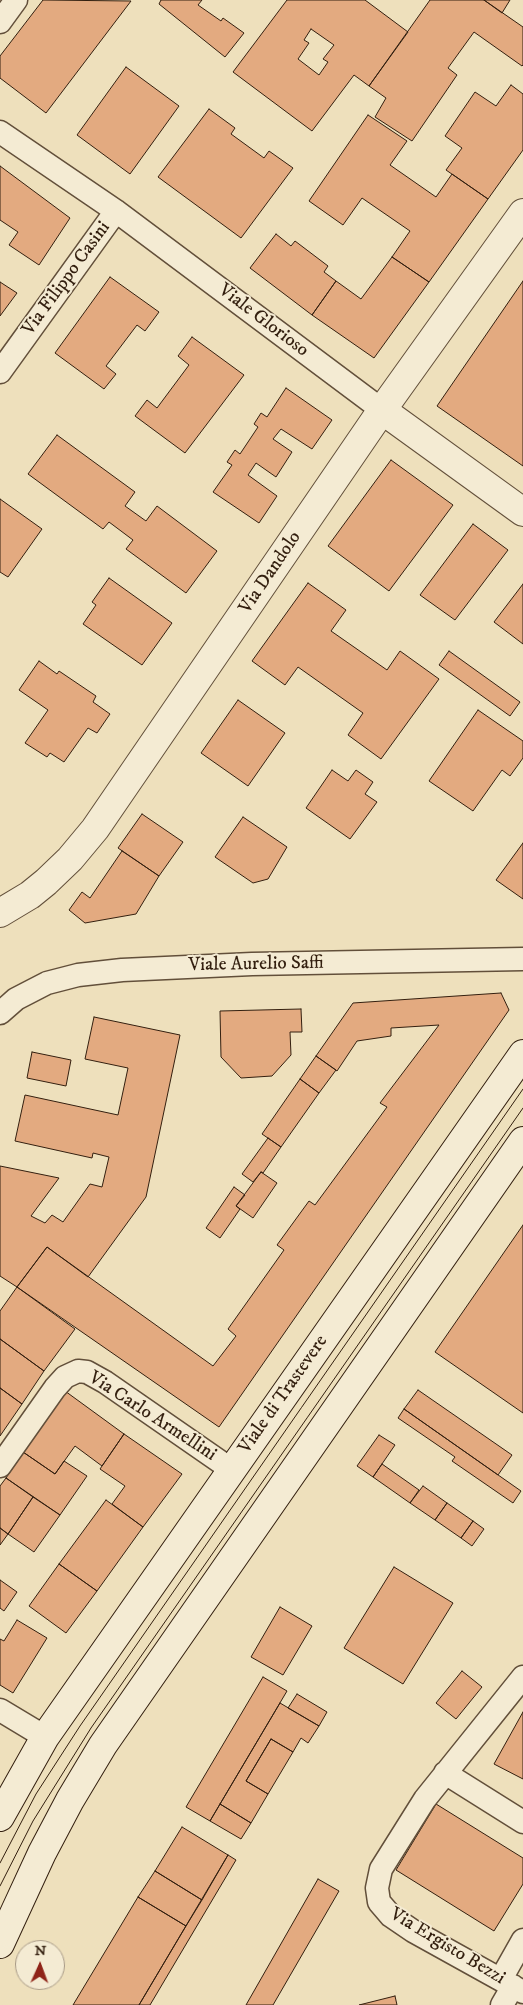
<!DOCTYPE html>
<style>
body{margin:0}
#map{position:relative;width:523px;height:2005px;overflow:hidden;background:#eee0bc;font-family:"IM FELL DW Pica",serif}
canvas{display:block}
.north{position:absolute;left:15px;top:1940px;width:50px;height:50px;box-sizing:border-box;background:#f4ebd3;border:1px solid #a79985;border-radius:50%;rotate:2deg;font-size:14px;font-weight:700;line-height:20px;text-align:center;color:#331f0f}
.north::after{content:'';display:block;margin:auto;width:18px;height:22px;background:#8f2418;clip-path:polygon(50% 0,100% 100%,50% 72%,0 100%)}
</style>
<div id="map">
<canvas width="523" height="2005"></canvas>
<div class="north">N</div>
</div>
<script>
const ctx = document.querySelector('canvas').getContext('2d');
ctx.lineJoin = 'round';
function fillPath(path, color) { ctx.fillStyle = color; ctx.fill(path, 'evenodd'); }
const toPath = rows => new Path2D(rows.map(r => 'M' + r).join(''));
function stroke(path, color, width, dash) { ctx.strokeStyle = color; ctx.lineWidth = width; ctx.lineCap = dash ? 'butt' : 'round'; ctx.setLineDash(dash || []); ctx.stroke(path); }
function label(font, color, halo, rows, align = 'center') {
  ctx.font = font + ' "IM FELL DW Pica",serif'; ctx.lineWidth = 4; ctx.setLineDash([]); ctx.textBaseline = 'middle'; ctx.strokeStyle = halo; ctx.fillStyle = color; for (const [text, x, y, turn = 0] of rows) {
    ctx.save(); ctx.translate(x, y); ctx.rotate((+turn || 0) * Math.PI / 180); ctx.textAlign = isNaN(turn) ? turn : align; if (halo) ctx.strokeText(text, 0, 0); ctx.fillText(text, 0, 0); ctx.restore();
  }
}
const building = toPath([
 [43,0,131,1,46,113,0,78,0,56,43,0],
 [161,0,202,0,198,5,221,21,223,18,244,33,225,57,159,4,161,0],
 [287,0,365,0,408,32,369,86,354,75,312,131,233,72,287,0],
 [311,29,334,45,323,59,328,62,319,75,298,59,309,43,304,40,311,29],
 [430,0,484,0,523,27,523,65,522,66,474,32,448,68,457,75,412,141,375,117,386,98,369,86,430,0],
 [484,0,510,0,502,13,484,0],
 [126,67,179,106,130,174,77,135,126,67],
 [511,85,523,94,523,150,488,199,446,170,462,148,445,136,475,92,496,106,511,85],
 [209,109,235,128,231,134,264,158,269,151,293,168,241,238,158,177,209,109],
 [368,115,407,141,390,165,436,197,452,174,488,199,429,282,392,257,410,231,362,198,343,225,309,201,368,115],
 [0,166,70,218,39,265,9,245,18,232,0,220,0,166],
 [276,234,291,246,295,241,328,266,324,272,336,281,312,315,250,268,276,234],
 [392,257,429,282,374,358,312,315,336,281,361,299,392,257],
 [110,277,159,312,145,331,137,325,106,366,116,374,104,389,55,353,110,277],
 [523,281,523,466,437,406,523,281],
 [0,282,17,293,0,316,0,282],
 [192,337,244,375,185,453,135,416,147,400,157,408,189,365,178,356,192,337],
 [286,388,332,420,312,449,281,429,273,439,292,452,276,477,256,463,248,475,277,496,259,523,213,492,232,465,227,462,235,450,240,454,258,427,254,424,261,413,267,417,286,388],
 [57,435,135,492,125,506,146,521,157,506,217,551,186,593,126,549,133,540,109,522,103,529,28,474,57,435],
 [391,460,453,505,389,591,328,546,391,460],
 [0,499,42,529,8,577,0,572,0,499],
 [473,524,508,550,455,620,420,595,473,524],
 [109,578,172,623,142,665,83,624,96,605,92,602,109,578],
 [308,583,346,610,331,631,387,670,400,651,439,679,381,759,348,735,363,713,298,667,285,685,252,661,308,583],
 [523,584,523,644,494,622,523,584],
 [449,651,520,702,510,716,439,665,449,651],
 [39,661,57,674,59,671,96,696,93,702,110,714,97,733,88,728,64,762,50,753,47,757,25,743,48,710,19,690,39,661],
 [238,700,285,733,248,786,201,753,238,700],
 [478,710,523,741,523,758,510,776,502,770,473,811,429,781,478,710],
 [332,770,348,781,356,770,373,782,365,794,377,802,350,839,306,808,332,770],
 [142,814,183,842,159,876,118,848,142,814],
 [243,817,287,847,268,879,253,883,215,857,243,817],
 [523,843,523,899,496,880,523,843],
 [122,851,159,876,136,914,85,923,69,910,82,892,90,898,122,851],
 [501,993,509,1010,219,1427,17,1287,47,1247,213,1366,236,1336,228,1329,284,1250,277,1245,309,1201,315,1205,387,1107,380,1103,439,1025,391,1028,391,1036,357,1041,337,1071,316,1056,353,1003,501,993],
 [301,1009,302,1032,290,1032,291,1055,272,1076,241,1078,221,1057,220,1011,301,1009],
 [94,1017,180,1035,146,1197,88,1277,47,1247,17,1287,0,1276,0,1166,59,1178,31,1216,45,1223,52,1215,63,1222,90,1184,102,1187,109,1157,93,1153,92,1158,15,1141,25,1095,118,1115,128,1068,85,1059,94,1017],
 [32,1052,71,1060,66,1086,27,1078,32,1052],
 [316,1056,336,1070,319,1093,300,1079,316,1056],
 [300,1079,319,1093,281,1147,262,1134,300,1079],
 [268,1138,281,1147,263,1173,261,1172,253,1182,242,1174,268,1138],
 [261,1172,277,1183,253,1218,236,1206,261,1172],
 [234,1187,245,1195,236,1206,240,1209,220,1238,206,1228,234,1187],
 [523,1225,523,1413,435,1352,523,1225],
 [17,1287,75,1329,44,1371,0,1339,0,1311,17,1287],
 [0,1339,44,1371,22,1404,0,1388,0,1339],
 [0,1388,22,1404,0,1436,0,1388],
 [418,1390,512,1455,498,1475,404,1409,418,1390],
 [65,1391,124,1434,102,1466,75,1446,55,1474,23,1452,65,1391],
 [404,1409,521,1491,513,1503,452,1461,455,1457,398,1418,404,1409],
 [124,1434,182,1474,143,1527,112,1504,125,1486,100,1469,124,1434],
 [379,1435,395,1445,373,1477,357,1466,379,1435],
 [23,1452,55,1474,64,1461,87,1476,60,1515,6,1478,23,1452],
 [382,1464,419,1490,410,1503,373,1477,382,1464],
 [6,1478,33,1497,8,1534,0,1528,0,1486,6,1478],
 [423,1486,447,1503,435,1520,410,1503,423,1486],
 [33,1497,60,1515,34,1552,8,1534,33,1497],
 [106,1500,143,1527,97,1591,59,1564,106,1500],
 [447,1503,473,1521,461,1538,435,1520,447,1503],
 [473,1521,484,1529,472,1546,461,1538,473,1521],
 [0,1528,8,1534,0,1545,0,1528],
 [59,1564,97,1591,66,1633,29,1606,59,1564],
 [394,1567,453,1603,403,1684,344,1648,394,1567],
 [0,1580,17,1592,4,1611,0,1608,0,1580],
 [280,1607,312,1626,283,1675,251,1657,280,1607],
 [17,1620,47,1638,13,1693,0,1685,0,1639,4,1641,17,1620],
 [462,1671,482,1687,456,1719,436,1703,462,1671],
 [263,1677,287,1691,210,1821,186,1807,263,1677],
 [297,1694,327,1712,319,1726,288,1708,297,1694],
 [280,1703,319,1726,308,1743,301,1738,293,1752,271,1739,246,1781,268,1794,251,1823,220,1804,280,1703],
 [523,1712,523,1779,494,1764,523,1712],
 [271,1739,293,1752,268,1794,246,1781,271,1739],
 [220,1804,251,1823,241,1839,210,1821,220,1804],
 [436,1804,523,1858,523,1884,494,1931,396,1870,436,1804],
 [182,1827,228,1855,202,1900,155,1871,182,1827],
 [228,1855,236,1860,150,2005,139,2005,228,1855],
 [155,1871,202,1900,186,1926,138,1897,155,1871],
 [318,1879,339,1891,273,2005,246,2005,318,1879],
 [138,1897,186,1926,139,2005,73,2005,138,1897],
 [395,1996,397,2005,359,2005,395,1996]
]);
fillPath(building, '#e3aa80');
stroke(building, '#331f0f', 1);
const minor = toPath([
 [0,22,16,0],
 [0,132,116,211,382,410],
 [0,372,116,211],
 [0,1013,16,999,47,983,78,975,122,970,252,964,523,959],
 [0,1466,55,1388,65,1377,78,1371,87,1372,105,1382,232,1470],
 [523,1677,425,1799,381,1869,377,1888,379,1902,391,1916,413,1931,523,1992],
 [0,1710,45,1737],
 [445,1773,523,1822],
 [501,1979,523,1940],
 [502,2005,513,1986]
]);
const tertiary = toPath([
 [382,410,523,512],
 [0,913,30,895,46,882,70,859,95,829,382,410,523,213]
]);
const secondary = toPath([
 [0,1817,45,1737,523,1054],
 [0,1944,42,1853,70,1800,103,1745,523,1141]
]);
stroke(minor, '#624f3a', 25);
stroke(tertiary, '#624f3a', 30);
stroke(secondary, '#331f0f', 30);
stroke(minor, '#f4ebd3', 22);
stroke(tertiary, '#f4ebd3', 28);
stroke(secondary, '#f4ebd3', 28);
stroke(toPath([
 [0,1863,36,1794,80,1726,523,1089],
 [0,1886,33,1821,91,1728,523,1108]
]), '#331f0f', 1);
label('19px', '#331f0f', '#f4ebd3', [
 ["Via Filippo Casini",67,279,-54],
 ["Viale Glorioso",263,321,37],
 ["Via Dandolo",271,573,-56],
 ["Viale Aurelio Saffi",256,965,-1],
 ["Viale di Trastevere",284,1395,-55],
 ["Via Carlo Armellini",152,1417,33],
 ["Via Ergisto Bezzi",447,1947,31]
]);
</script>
